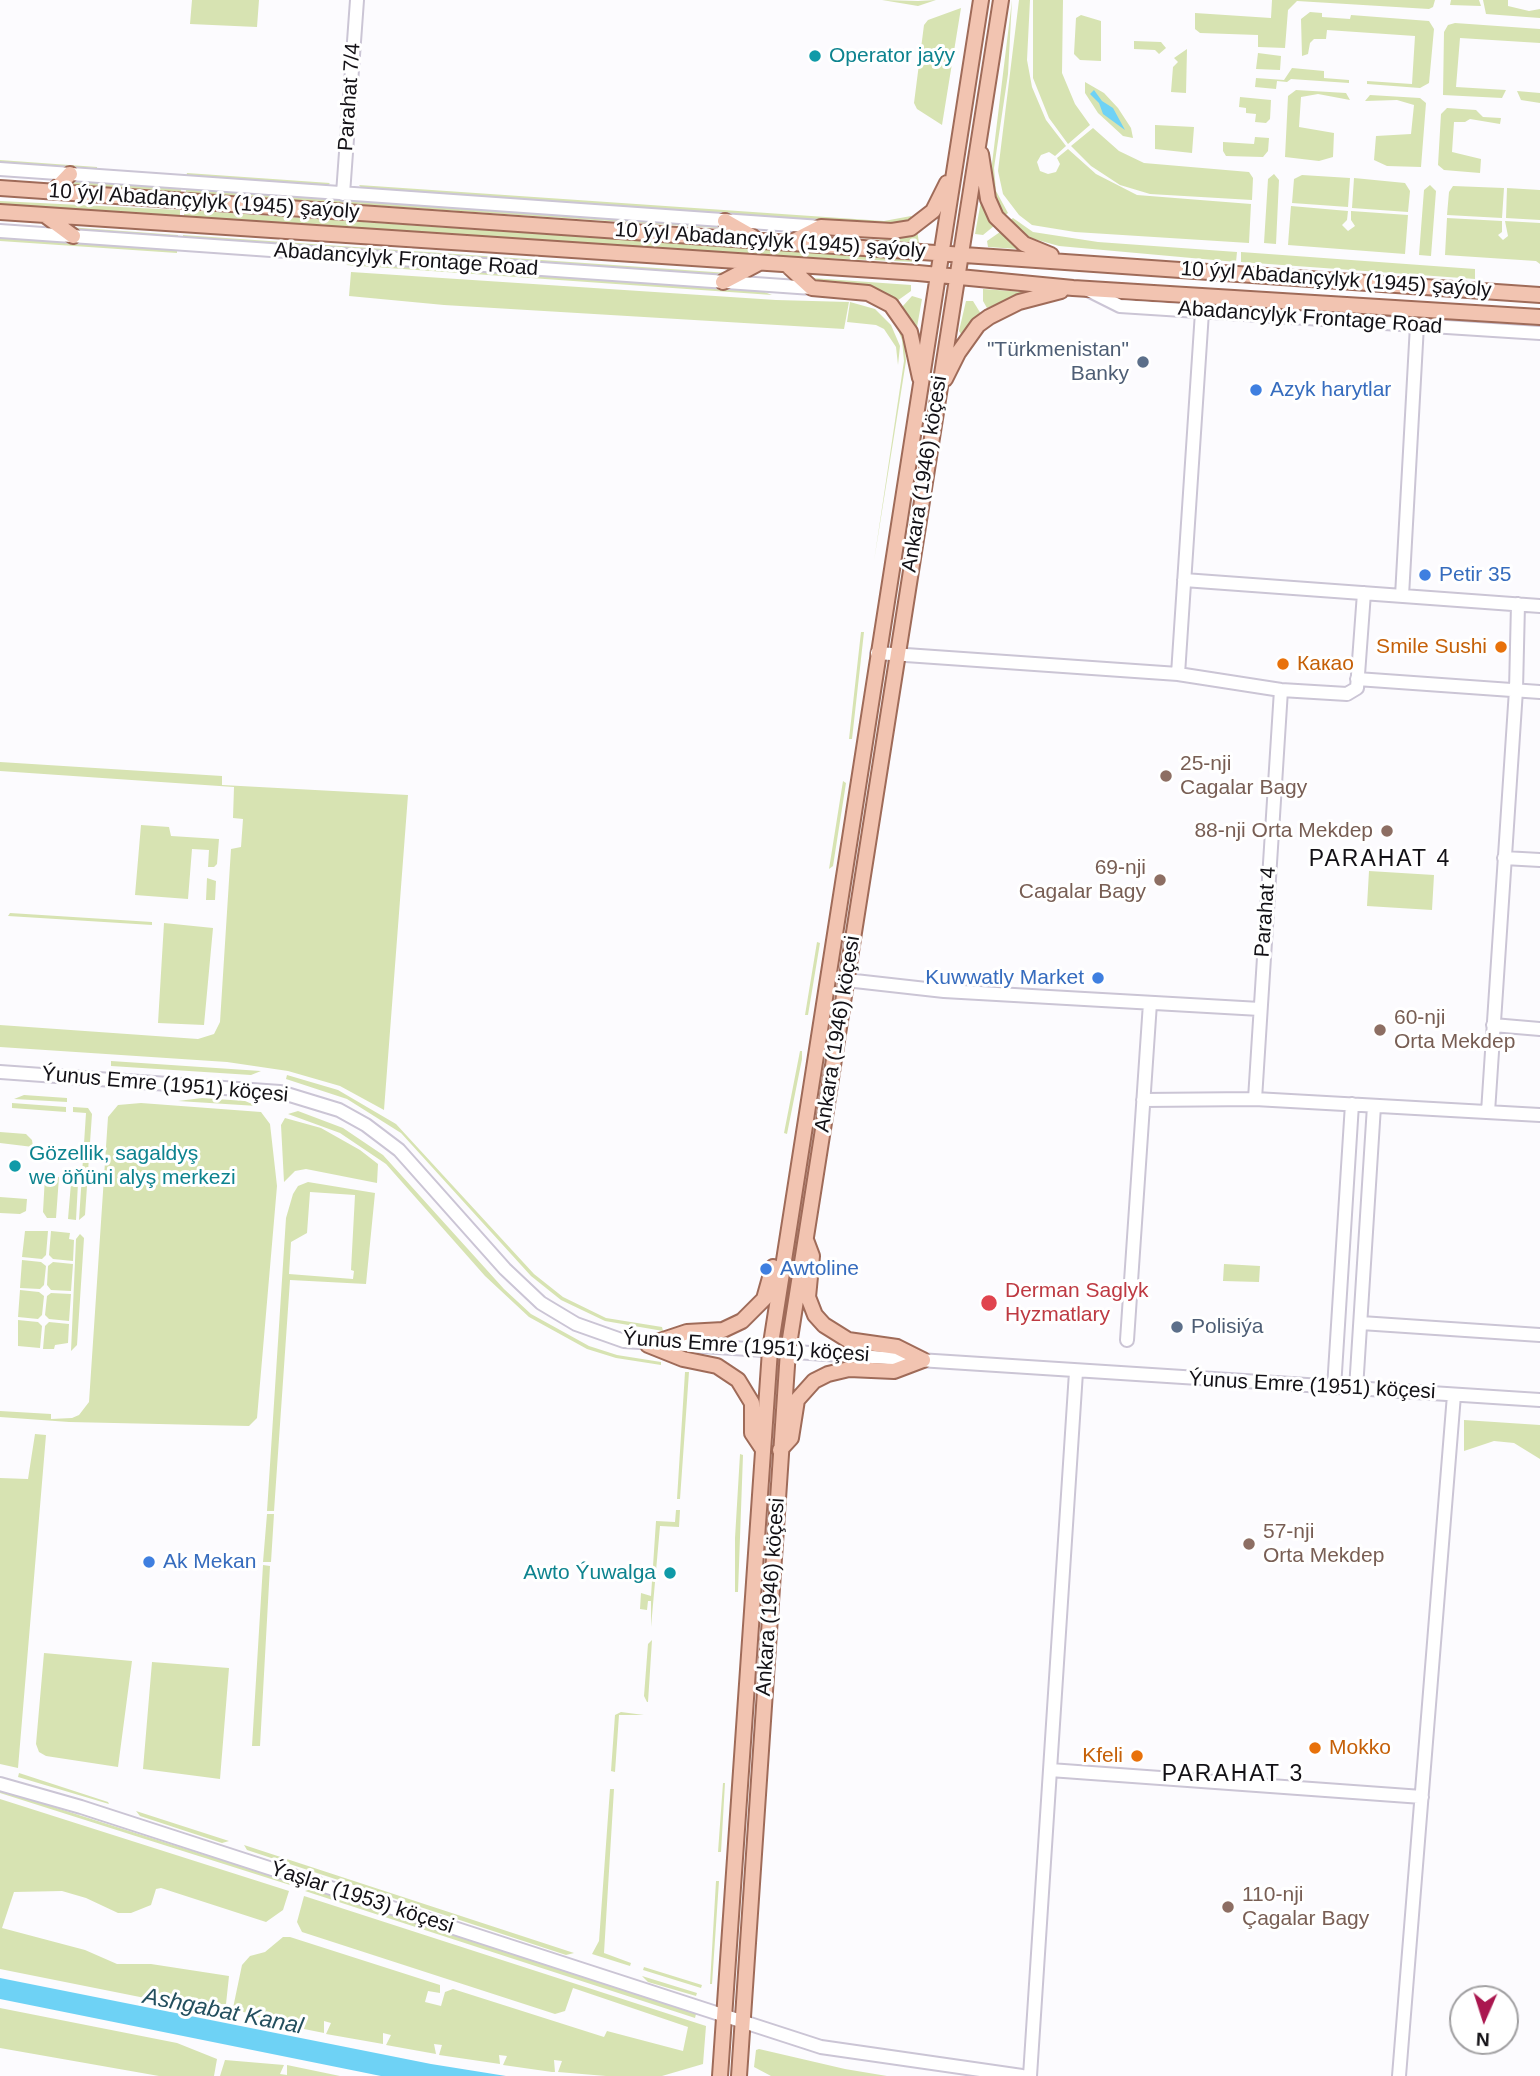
<!DOCTYPE html>
<meta charset="utf-8">
<style>
body{margin:0}
#map{position:relative;width:1540px;height:2076px;overflow:hidden;background:#fcfbfe;font-family:Helvetica,sans-serif}
canvas{display:block}
.north{position:absolute;left:1449px;top:1985px;width:70px;height:70px;box-sizing:border-box;background:#fff;border:2px solid #a1a0a2;border-radius:50%;rotate:183deg;font-size:19px;font-weight:700;line-height:28px;text-align:center;color:#131116}
.north::after{content:'';display:block;margin:auto;width:24px;height:32px;background:#aa174f;clip-path:polygon(50% 0,100% 100%,50% 72%,0 100%)}
</style>
<div id="map">
<canvas width="1540" height="2076"></canvas>
<div class="north">N</div>
</div>
<script>
const ctx = document.querySelector('canvas').getContext('2d');
ctx.lineJoin = 'round';
function fillPath(path, color) { ctx.fillStyle = color; ctx.fill(path, 'evenodd'); }
const toPath = rows => new Path2D(rows.map(r => 'M' + r).join(''));
function stroke(path, color, width, dash) { ctx.strokeStyle = color; ctx.lineWidth = width; ctx.lineCap = dash ? 'butt' : 'round'; ctx.setLineDash(dash || []); ctx.stroke(path); }
function label(font, color, halo, rows, align = 'center') {
  ctx.font = font + ' Helvetica,sans-serif'; ctx.lineWidth = 6; ctx.setLineDash([]); ctx.textBaseline = 'middle'; ctx.strokeStyle = halo; ctx.fillStyle = color; for (const [text, x, y, turn = 0] of rows) {
    ctx.save(); ctx.translate(x, y); ctx.rotate((+turn || 0) * Math.PI / 180); ctx.textAlign = isNaN(turn) ? turn : align; if (halo) ctx.strokeText(text, 0, 0); ctx.fillText(text, 0, 0); ctx.restore();
  }
}
fillPath(toPath([
 [192,0,259,0,257,27,190,24],
 [882,0,918,1,936,0,918,6],
 [1012,0,1008,74,994,168,996,191,1008,213,1004,216,994,198,991,172],
 [1019,0,1030,0,1027,60,1032,87,1046,120,1066,146,1055,156,1049,152,1041,155,1037,162,1040,171,1048,174,1056,172,1060,164,1057,158,1068,149,1096,174,1137,195,1251,204,1249,243,1075,232,1032,225,1019,215,1003,194,998,171],
 [1033,0,1063,0,1062,73,1075,104,1090,125,1068,144,1049,118,1033,78],
 [1272,0,1435,0,1433,7,1429,9,1297,1,1288,10,1285,48,1258,47,1258,35,1200,33,1195,29,1195,13,1271,18],
 [1451,0,1479,0,1481,6,1450,5],
 [1483,0,1508,0,1508,6,1529,11,1540,9,1540,18,1486,14],
 [961,8,942,125,917,109,914,103,924,25,928,20],
 [1310,12,1322,13,1322,17,1350,19,1351,15,1429,21,1434,29,1429,83,1420,88,1367,84,1367,81,1412,84,1415,36,1327,30,1326,39,1314,39,1310,43,1308,54,1302,56,1301,19],
 [1081,15,1101,21,1101,61,1080,60,1074,54,1076,18],
 [1455,23,1540,29,1540,43,1460,38,1456,87,1506,90,1502,98,1443,95,1444,32,1448,25],
 [1134,41,1161,42,1166,48,1159,54,1155,50,1134,49],
 [1187,49,1186,93,1171,92,1173,67,1178,62,1174,58],
 [1258,53,1281,56,1280,70,1256,69],
 [1292,68,1324,71,1324,78,1349,80,1349,83,1291,79,1287,82,1277,81,1276,89,1255,87,1256,78,1284,80],
 [1085,82,1104,93,1118,108,1131,128,1133,138,1123,136,1098,113,1085,93],
 [1296,90,1346,93,1350,100,1318,94,1301,97,1299,127,1334,133,1333,157,1319,161,1285,157,1288,96],
 [1517,91,1540,93,1540,103,1521,100],
 [1370,95,1420,98,1426,103,1421,167,1387,166,1374,160,1376,136,1411,134,1414,105,1397,100,1365,101],
 [1240,97,1271,100,1270,119,1266,123,1255,122,1256,114,1246,113,1246,108,1239,107],
 [1447,108,1476,110,1483,117,1501,118,1500,124,1470,119,1465,122,1454,122,1452,152,1481,159,1480,173,1444,170,1438,165,1441,114],
 [1155,125,1194,127,1192,153,1155,149],
 [1093,128,1119,151,1144,163,1249,172,1253,178,1252,200,1150,194,1120,185,1091,166,1071,146],
 [1255,137,1269,138,1268,151,1263,157,1226,156,1223,151,1223,142,1254,144],
 [0,160,97,167,97,168,0,164],
 [187,173,330,183,327,186,186,177],
 [1274,174,1279,180,1276,244,1264,243,1268,179],
 [1302,175,1350,178,1348,207,1292,203,1294,179],
 [1354,178,1405,183,1410,191,1408,212,1352,208],
 [76,182,181,189,181,192,70,185],
 [359,185,884,221,911,216,913,219,884,225,363,190],
 [1430,185,1436,191,1431,256,1419,255,1424,190],
 [1453,186,1504,188,1502,218,1447,215,1449,192],
 [1507,188,1540,190,1540,220,1506,218],
 [186,189,723,225,731,229,186,193],
 [0,201,180,210,180,216,0,204],
 [981,201,994,226,983,235,975,234],
 [1291,206,1348,211,1347,220,1342,225,1348,231,1355,226,1351,220,1351,211,1408,215,1405,254,1288,245],
 [184,210,916,259,916,262,664,251,184,216],
 [1013,218,1033,232,1098,242,1237,252,1236,262,1059,246,1027,237,1009,221],
 [1447,218,1502,221,1502,232,1498,235,1503,240,1508,236,1505,221,1540,223,1540,264,1536,261,1445,255],
 [68,227,178,235,178,239,79,232],
 [917,230,919,243,817,234],
 [1000,232,1019,248,1018,249,988,247,987,241],
 [183,235,728,273,724,276,183,240],
 [0,237,177,249,177,253,0,241],
 [1241,252,1475,269,1475,279,1241,262],
 [356,262,762,291,772,295,346,265],
 [351,272,776,300,849,302,844,329,444,305,349,296],
 [812,278,911,285,911,291,897,301,873,287,816,282],
 [983,289,1024,292,1024,293,987,308,983,301],
 [912,296,922,299,917,327,902,307],
 [966,301,973,301,981,314,961,334,959,331],
 [850,302,875,309,891,325,900,346,898,365,896,347,884,329,876,325,847,322],
 [893,317,904,339,906,361,874,561,904,361,902,340],
 [861,632,864,632,852,739,849,739],
 [0,762,222,776,222,785,408,795,384,1110,340,1086,288,1071,227,1062,0,1047,0,1025,198,1039,214,1034,220,1022,231,849,241,847,243,819,233,818,234,787,0,771],
 [843,781,846,783,833,866,829,869],
 [141,825,169,827,171,836,219,839,217,864,214,867,208,867,209,850,192,849,188,899,135,895],
 [1369,871,1434,875,1432,910,1367,906],
 [207,878,216,881,215,900,206,900],
 [10,913,152,922,152,925,8,916],
 [164,923,213,928,204,1025,158,1023],
 [817,942,820,943,808,1015,805,1015],
 [800,1051,802,1051,802,1059,787,1134,784,1133],
 [111,1061,261,1071,251,1075,111,1066],
 [287,1075,338,1090,396,1124,534,1274,563,1297,606,1318,662,1327,663,1331,605,1321,561,1300,531,1276,401,1133,347,1099,286,1079],
 [24,1095,67,1098,67,1102,14,1099],
 [202,1098,245,1101,257,1106,178,1101],
 [12,1103,66,1107,66,1112,12,1108],
 [141,1103,261,1112,270,1124,277,1186,257,1418,249,1426,69,1422,0,1417,0,1411,51,1414,51,1419,72,1418,79,1415,89,1402,108,1117,118,1105],
 [73,1107,88,1108,92,1114,85,1215,79,1220,86,1113,73,1112],
 [298,1111,343,1128,383,1155,504,1289,531,1314,589,1346,617,1355,661,1362,661,1365,616,1358,587,1349,529,1317,485,1276,386,1164,340,1133,288,1114],
 [285,1118,321,1128,360,1150,378,1164,377,1183,306,1169,295,1171,284,1182,281,1125],
 [0,1132,26,1134,32,1140,33,1147,0,1143],
 [45,1176,59,1177,56,1218,47,1218,43,1212],
 [308,1182,375,1193,366,1284,290,1280,274,1511,267,1511,286,1218,293,1194,298,1186],
 [310,1192,355,1195,351,1270,354,1271,353,1279,289,1274,291,1242,307,1233],
 [71,1183,78,1183,76,1220,68,1219],
 [0,1197,27,1199,26,1211,20,1214,0,1213],
 [25,1231,48,1231,46,1255,42,1259,22,1257],
 [51,1231,70,1233,69,1239,74,1240,73,1261,53,1259,49,1255],
 [80,1234,84,1238,77,1345,71,1351,76,1239],
 [22,1260,41,1262,46,1266,44,1285,40,1289,20,1288],
 [53,1262,73,1264,71,1291,51,1290,47,1285,48,1266],
 [1224,1264,1260,1266,1259,1282,1223,1281],
 [20,1290,39,1292,44,1296,42,1315,38,1319,18,1317],
 [51,1293,71,1294,69,1321,49,1319,45,1315,47,1296],
 [18,1320,38,1322,42,1326,40,1348,18,1346],
 [49,1322,69,1324,68,1343,55,1345,54,1349,43,1349,45,1326],
 [685,1372,689,1372,680,1499,677,1499],
 [1464,1420,1540,1425,1540,1459,1514,1443,1494,1441,1464,1451],
 [35,1434,46,1435,18,1768,0,1764,0,1478,28,1479],
 [740,1454,743,1455,738,1592,735,1592,735,1538],
 [676,1510,680,1510,679,1527,660,1526,651,1627,651,1601,648,1601,647,1610,640,1609,641,1593,651,1596,656,1521,675,1522],
 [267,1514,274,1514,271,1562,263,1562],
 [263,1565,270,1566,260,1746,252,1746],
 [652,1640,648,1702,647,1702,644,1696,648,1644],
 [44,1653,132,1661,118,1767,46,1756,39,1752,36,1744],
 [152,1662,229,1668,220,1779,143,1769],
 [621,1712,644,1715,619,1715,615,1772,611,1771,615,1715],
 [19,1773,108,1802,109,1804,18,1777],
 [723,1783,725,1783,721,1852,718,1852],
 [610,1789,614,1789,604,1953,631,1963,630,1966,592,1954,599,1941],
 [0,1790,287,1881,290,1885,0,1793],
 [0,1799,289,1891,283,1910,266,1922,161,1888,156,1889,151,1905,131,1913,118,1913,86,1898,62,1891,14,1892,2,1928,85,1950,117,1964,151,1964,229,1976,226,2004,180,2005,0,1969],
 [136,1811,229,1841,222,1843,140,1816],
 [244,1845,574,1953,566,1955,247,1850],
 [716,1881,719,1881,712,1984,710,1984],
 [311,1889,696,2014,695,2018,305,1891],
 [304,1896,706,2026,703,2064,662,2076,606,2076,558,2072,562,2061,554,2060,555,2072,552,2072,503,2065,507,2056,499,2055,500,2064,439,2055,442,2045,434,2044,436,2054,386,2045,391,2035,383,2033,383,2044,326,2034,331,2023,324,2021,324,2033,274,2023,233,2008,242,1965,250,1956,265,1952,283,1937,290,1937,440,1985,440,1993,428,1991,425,2002,441,2006,445,1992,453,1989,604,2037,607,2031,683,2051,688,2027,573,1988,565,2011,555,2014,302,1932,297,1922],
 [644,1967,702,1985,701,1988,643,1970],
 [642,1976,697,1993,696,1996,648,1982],
 [0,2008,177,2043,217,2059,214,2076,159,2076,0,2048],
 [759,2049,845,2069,887,2076,771,2076,754,2067,756,2050],
 [225,2060,284,2065,280,2074,287,2075,287,2065,340,2076,220,2076]
]), '#d7e3b2');
fillPath(toPath([
 [1094,90,1102,101,1113,108,1125,130,1103,114,1099,103,1090,94],
 [0,1978,431,2064,506,2076,381,2076,0,1999]
]), '#6ed2f5');
const minor = toPath([
 [0,169,821,227],
 [343,194,357,0],
 [0,231,812,288],
 [1088,290,1120,306,1540,333],
 [1184,580,1540,606],
 [1402,596,1417,325],
 [877,653,1178,674,1281,690,1347,694,1357,688,1364,593],
 [1178,674,1202,312],
 [1357,679,1540,692],
 [1504,858,1540,860],
 [846,980,944,991,1260,1009],
 [1493,1025,1540,1029],
 [0,1072,280,1092,339,1110,366,1125,399,1150,505,1269,541,1303,576,1324,624,1341,1540,1400],
 [1255,1099,1281,690],
 [1143,1100,1255,1099,1540,1115],
 [1488,1112,1516,690,1518,604],
 [1361,1323,1540,1335],
 [1127,1340,1150,1003],
 [1334,1388,1352,1104],
 [1356,1389,1374,1106],
 [1050,1770,1422,1797],
 [0,1784,81,1807,821,2047,1022,2076],
 [1030,2076,1076,1372],
 [1399,2076,1454,1395]
]);
const major = toPath([
 [981,154,988,199,996,217,1024,244,1051,255],
 [0,188,1540,295],
 [53,192,70,174],
 [0,212,918,273,1073,288,1540,317],
 [46,216,73,236],
 [725,221,753,237],
 [792,242,821,227,892,231,911,228,933,211,947,183],
 [787,265,812,288,868,293,891,305,910,332,920,378],
 [723,282,759,263],
 [945,379,958,353,978,325,989,317,1019,302,1061,291],
 [806,1240,812,1256,808,1297,815,1315,824,1325,848,1340,897,1347,923,1360],
 [648,1345,687,1332,723,1330,742,1321,764,1299,773,1267],
 [648,1345,683,1359,717,1366,738,1380,752,1403,752,1433,762,1448],
 [780,1450,791,1438,797,1400,814,1381,828,1374,849,1369,894,1371,923,1360],
 [720,2076,770,1350,981,0],
 [739,2076,788,1351,1001,0]
]);
stroke(minor, '#cbc5d5', 16);
stroke(major, '#9f6b59', 18);
stroke(minor, '#fff', 12);
stroke(major, '#f2c4b1', 14);
for (const [x, y, r, color] of [
 [815,56,7,"#0f9aa8"],
 [1143,362,7,"#5c6f8a"],
 [1256,390,7,"#3f7fe0"],
 [1425,575,7,"#3f7fe0"],
 [1501,647,7,"#e8710a"],
 [1283,664,7,"#e8710a"],
 [1166,776,7,"#8d6e63"],
 [1387,831,7,"#8d6e63"],
 [1160,880,7,"#8d6e63"],
 [1098,978,7,"#3f7fe0"],
 [1380,1030,7,"#8d6e63"],
 [15,1166,7,"#0f9aa8"],
 [766,1269,7,"#3f7fe0"],
 [989,1303,9,"#e0444e"],
 [1177,1327,7,"#5c6f8a"],
 [1249,1544,7,"#8d6e63"],
 [149,1562,7,"#3f7fe0"],
 [670,1573,7,"#0f9aa8"],
 [1315,1748,7,"#e8710a"],
 [1137,1756,7,"#e8710a"],
 [1228,1907,7,"#8d6e63"]
]) { const dot = new Path2D(); dot.arc(x, y, r, 0, 2 * Math.PI); ctx.fillStyle = color; ctx.fill(dot); stroke(dot, '#fff', 2.5); }
label('21px', '#0d838f', '#fff', [
 ["Operator jaýy",829,56],
 ["Gözellik, sagaldyş",29,1154],
 ["we öňüni alyş merkezi",29,1178],
 ["Awto Ýuwalga",656,1573,"right"]
], 'left');
label('21px', '#131116', '#fff', [
 ["Parahat 7/4",350,97,-86],
 ["10 ýyl Abadançylyk (1945) şaýoly",204,202,4],
 ["10 ýyl Abadançylyk (1945) şaýoly",770,241,4],
 ["Abadancylyk Frontage Road",406,260,4],
 ["10 ýyl Abadançylyk (1945) şaýoly",1336,280,4],
 ["Abadancylyk Frontage Road",1310,318,4],
 ["Ankara (1946) köçesi",925,474,-81],
 ["Parahat 4",1266,912,-86],
 ["Ankara (1946) köçesi",838,1034,-81],
 ["Ýunus Emre (1951) köçesi",165,1085,5],
 ["Ýunus Emre (1951) köçesi",746,1347,4],
 ["Ýunus Emre (1951) köçesi",1312,1386,3],
 ["Ankara (1946) köçesi",771,1597,-86],
 ["Ýaşlar (1953) köçesi",362,1898,18]
]);
label('21px', '#4e5e75', '#fff', [
 ["\"Türkmenistan\"",1129,350],
 ["Banky",1129,374],
 ["Polisiýa",1191,1327,"left"]
], 'right');
label('21px', '#366cbe', '#fff', [
 ["Azyk harytlar",1270,390],
 ["Petir 35",1439,575],
 ["Kuwwatly Market",1084,978,"right"],
 ["Awtoline",780,1269],
 ["Ak Mekan",163,1562]
], 'left');
label('21px', '#c56008', '#fff', [
 ["Smile Sushi",1487,647],
 ["Какао",1297,664,"left"],
 ["Mokko",1329,1748,"left"],
 ["Kfeli",1123,1756]
], 'right');
label('21px', '#785e54', '#fff', [
 ["25-nji",1180,764],
 ["Cagalar Bagy",1180,788],
 ["88-nji Orta Mekdep",1373,831,"right"],
 ["69-nji",1146,868,"right"],
 ["Cagalar Bagy",1146,892,"right"],
 ["60-nji",1394,1018],
 ["Orta Mekdep",1394,1042],
 ["57-nji",1263,1532],
 ["Orta Mekdep",1263,1556],
 ["110-nji",1242,1895],
 ["Çagalar Bagy",1242,1919]
], 'left');
label('21px', '#be3a42', '#fff', [
 ["Derman Saglyk",1005,1291],
 ["Hyzmatlary",1005,1315]
], 'left');
ctx.letterSpacing = '2px';
label('23px', '#131116', '#fff', [
 ["PARAHAT 4",1380,860],
 ["PARAHAT 3",1233,1775]
]);
ctx.letterSpacing = '0px';
label('italic 23px', '#234f5e', '#fff', [
 ["Ashgabat Kanal",223,2012,11]
]);
</script>
